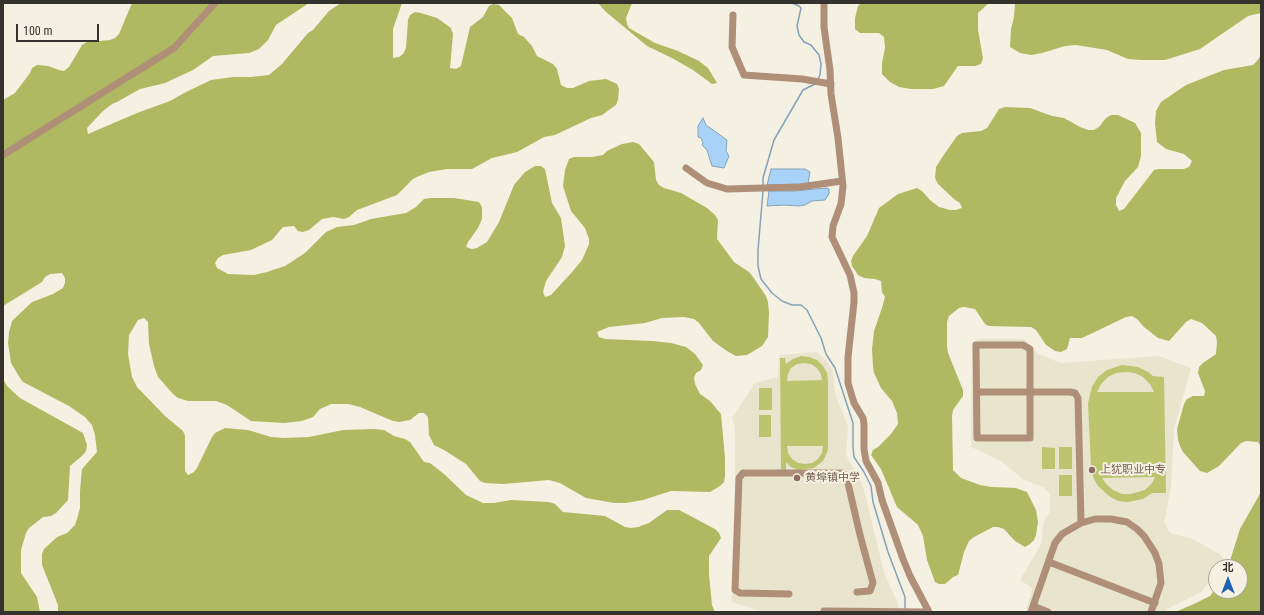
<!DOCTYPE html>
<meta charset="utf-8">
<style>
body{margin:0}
#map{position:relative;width:1264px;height:615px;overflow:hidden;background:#f4f1e2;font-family:"Roboto Condensed","Noto Sans SC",sans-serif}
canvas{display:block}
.frame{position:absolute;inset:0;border:4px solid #33322c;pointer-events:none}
.north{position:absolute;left:1208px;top:559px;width:40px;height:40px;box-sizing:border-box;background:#f4f1e2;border:1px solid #a7a599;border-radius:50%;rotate:0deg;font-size:11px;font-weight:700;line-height:16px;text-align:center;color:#33322c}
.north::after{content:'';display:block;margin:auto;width:14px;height:18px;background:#1d61b2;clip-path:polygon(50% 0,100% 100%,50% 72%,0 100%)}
.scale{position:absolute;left:16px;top:24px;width:83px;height:18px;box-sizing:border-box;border:2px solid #33322c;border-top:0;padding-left:5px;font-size:12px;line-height:14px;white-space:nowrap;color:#33322c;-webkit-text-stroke:3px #f4f1e2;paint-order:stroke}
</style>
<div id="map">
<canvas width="1264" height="615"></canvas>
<div class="frame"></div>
<div class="north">北</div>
<div class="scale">100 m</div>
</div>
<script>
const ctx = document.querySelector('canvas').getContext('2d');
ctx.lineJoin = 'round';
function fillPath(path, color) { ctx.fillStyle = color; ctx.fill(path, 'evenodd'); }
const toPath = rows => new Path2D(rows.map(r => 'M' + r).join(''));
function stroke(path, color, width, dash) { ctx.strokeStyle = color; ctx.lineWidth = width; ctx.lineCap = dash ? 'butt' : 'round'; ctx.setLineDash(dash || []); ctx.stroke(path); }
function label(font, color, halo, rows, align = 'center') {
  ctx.font = font + ' "Roboto Condensed","Noto Sans SC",sans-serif'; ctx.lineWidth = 4; ctx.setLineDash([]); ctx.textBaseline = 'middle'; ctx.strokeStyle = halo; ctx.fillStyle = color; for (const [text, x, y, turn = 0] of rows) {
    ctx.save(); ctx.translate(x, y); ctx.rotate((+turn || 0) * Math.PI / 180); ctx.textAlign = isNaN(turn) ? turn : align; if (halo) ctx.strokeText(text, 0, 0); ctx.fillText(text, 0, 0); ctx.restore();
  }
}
fillPath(toPath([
 [980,339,1024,339,1038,354,1061,363,1159,356,1191,368,1174,429,1171,488,1164,522,1170,533,1193,539,1221,555,1225,563,1222,567,1216,567,1216,574,1201,592,1167,609,1165,612,1026,612,1032,588,1020,580,1041,544,1044,521,1050,512,1050,494,1043,487,1024,480,1001,461,971,447,972,342],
 [816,352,825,359,833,371,835,393,848,427,846,455,863,486,884,572,898,604,899,612,764,612,731,602,734,578,735,470,735,427,732,418,755,383,778,377,779,355]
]), '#e8e4ce');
fillPath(toPath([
 [801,356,809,357,817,360,823,366,827,373,828,381,828,450,823,461,814,468,799,470,791,467,786,462,786,470,781,470,780,358,785,358,786,364,793,359],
 [804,363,811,364,817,368,821,374,822,380,787,381,788,374,791,368,797,364],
 [787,446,823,446,822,453,818,459,812,463,805,464,798,463,792,459,788,453],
 [1122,365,1138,367,1148,372,1153,376,1164,377,1166,493,1152,493,1143,499,1128,502,1118,501,1109,496,1098,486,1093,477,1091,467,1088,403,1092,387,1098,377,1107,370],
 [1126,372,1135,373,1143,377,1150,384,1154,392,1097,392,1101,384,1108,377,1116,373],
 [1155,477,1152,483,1145,490,1131,494,1122,494,1113,490,1106,484,1102,478],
 [759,388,772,388,772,410,759,410],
 [759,415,771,415,771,437,759,437],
 [1042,447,1055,448,1055,469,1042,469],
 [1059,447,1072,447,1072,469,1059,469],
 [1059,475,1072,475,1072,496,1059,496]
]), '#bac56e');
fillPath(toPath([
 [132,3,309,3,276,25,268,40,259,49,249,53,213,56,193,70,165,83,140,89,117,102,112,104,103,111,87,128,88,134,137,113,170,101,186,92,211,80,233,77,251,77,269,75,282,64,308,33,313,30,329,11,341,3,402,3,393,29,393,58,399,57,403,54,406,48,408,20,410,15,415,12,421,13,437,18,451,28,453,34,450,68,456,69,461,66,470,27,483,17,489,6,493,4,499,5,512,18,518,34,524,37,532,46,537,56,553,64,557,69,561,85,567,88,573,88,589,81,606,79,617,84,619,89,618,100,616,105,602,115,591,118,555,135,544,137,517,152,492,158,472,169,447,169,429,172,419,176,413,179,397,195,357,210,349,217,344,219,333,217,322,219,309,230,303,232,298,231,294,226,283,227,272,240,251,250,223,255,218,258,215,263,217,268,228,274,254,275,267,272,285,266,305,253,326,232,337,227,354,225,371,219,406,213,416,207,424,199,430,198,454,198,479,202,482,207,482,219,478,228,468,242,466,247,472,249,477,248,487,242,499,222,514,185,525,172,535,166,541,166,545,169,552,203,561,218,565,246,562,257,546,281,543,292,545,297,551,295,573,271,582,260,589,244,589,239,585,228,571,211,563,186,565,170,569,159,574,157,592,157,603,155,607,151,622,144,633,142,639,144,654,162,656,180,659,185,664,188,681,193,707,208,715,215,718,220,717,239,734,262,749,272,753,277,766,296,768,302,769,313,768,337,762,346,747,355,736,356,727,351,713,341,699,323,694,319,684,317,662,318,645,323,609,327,597,332,599,337,605,339,653,341,671,343,686,347,695,354,703,365,701,370,696,373,694,378,695,384,700,394,710,401,721,414,725,458,725,476,724,482,720,486,710,492,671,491,643,500,626,503,614,503,586,498,560,483,549,480,503,484,485,483,480,481,466,464,444,450,434,445,429,435,428,417,424,413,419,413,410,420,399,422,393,421,360,407,348,404,331,404,320,409,313,417,302,421,284,423,251,421,227,405,216,401,188,401,178,398,173,394,158,377,154,366,149,344,148,322,144,318,138,320,129,335,128,354,132,377,137,387,165,416,183,431,185,436,185,471,188,475,194,472,197,468,212,437,215,433,225,428,248,430,271,437,284,438,309,437,343,430,374,429,384,430,394,436,405,439,410,442,424,462,430,463,444,474,466,495,483,503,494,503,511,500,549,502,555,504,563,512,605,516,625,527,631,528,638,527,649,523,667,510,679,510,715,529,719,533,721,538,709,556,709,574,712,605,714,610,716,612,58,612,58,605,42,565,42,554,44,549,57,537,67,533,75,525,77,519,80,508,80,491,82,469,97,452,95,435,92,425,85,417,69,406,23,382,20,378,11,363,8,343,9,332,12,321,32,302,53,294,63,288,65,283,65,278,62,273,50,274,45,277,42,282,3,306,3,100,15,93,30,73,32,68,37,65,48,66,59,70,64,71,69,67,82,45,87,42,110,40,115,38,119,34],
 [598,3,632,3,626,18,627,24,629,28,655,43,678,51,699,61,708,68,717,83,712,84,693,70,672,58,647,46,606,12],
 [861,3,989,3,978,13,978,30,983,58,981,64,975,66,958,66,944,86,933,89,911,89,899,87,890,82,882,74,882,63,885,48,884,37,879,33,860,33,855,29,855,18,858,6],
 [1015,3,1261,3,1261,13,1248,16,1200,49,1165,60,1142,60,1128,59,1107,50,1076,45,1065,46,1042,53,1031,55,1020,53,1010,47,1011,29,1014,17],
 [1261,55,1261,446,1258,442,1246,441,1241,443,1219,466,1207,473,1200,471,1183,452,1180,446,1178,440,1177,429,1184,404,1187,399,1193,396,1204,396,1205,391,1198,373,1199,367,1203,363,1216,354,1217,342,1216,336,1202,323,1191,319,1186,322,1169,341,1158,338,1144,327,1137,319,1132,316,1126,317,1082,338,1070,338,1067,349,1061,352,1055,351,1046,345,1036,330,1031,327,989,326,985,324,975,309,964,307,959,308,949,316,947,322,947,346,948,353,963,390,963,396,953,410,952,416,953,470,961,478,980,485,992,487,1016,488,1027,492,1036,510,1038,522,1036,535,1034,540,1030,544,1025,547,1015,541,1004,529,998,527,993,527,974,537,969,541,964,552,958,575,953,577,945,584,939,584,935,582,927,560,923,536,918,525,897,507,881,469,871,455,873,450,878,447,891,434,898,424,897,413,892,401,881,388,874,373,873,367,872,349,874,331,882,308,885,297,882,292,881,281,875,279,864,278,858,275,852,266,851,261,853,256,867,236,879,208,898,194,917,188,922,191,930,200,939,207,950,210,956,210,962,208,960,203,955,200,938,184,935,178,936,167,943,156,957,136,962,133,981,131,987,128,999,109,1005,107,1030,108,1052,116,1064,118,1080,127,1088,130,1094,130,1099,127,1106,118,1111,115,1118,115,1135,123,1141,133,1141,156,1138,167,1125,181,1116,198,1116,205,1119,211,1124,209,1154,170,1159,169,1184,169,1189,167,1192,161,1184,154,1166,149,1157,142,1155,123,1156,111,1161,102,1186,85,1224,70,1253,65,1257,61],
 [3,379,7,386,20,398,83,433,87,445,86,451,83,455,70,466,68,500,56,513,51,516,43,517,38,521,29,528,26,533,21,550,21,573,37,597,40,612,3,612],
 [1261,492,1261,612,1175,612,1194,604,1210,596,1216,588,1216,591,1240,591,1240,567,1228,567,1240,529]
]), '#aeb961');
const water = toPath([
 [703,118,706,125,727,140,726,151,729,156,724,168,712,166,707,150,702,145,703,143,701,138,698,137,698,126,703,118],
 [771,169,805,169,810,172,808,184,767,185,771,169],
 [826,188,829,189,829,194,825,200,812,201,805,205,799,206,784,205,767,206,769,191,794,191,826,188]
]);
fillPath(water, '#a8d2f6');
stroke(water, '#85a2b9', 1);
stroke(toPath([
 [792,3,799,6,801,8,797,26,799,35,804,42,811,45,819,55,821,64,820,75,818,79],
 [763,186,763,178,774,140,803,90,815,84],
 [763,191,758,250,758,266,761,279,772,293,782,301,792,305,801,305,807,310,821,338,826,354,835,368,853,423,853,447,854,457,864,472,871,486,873,502,888,552,905,597,905,608]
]), '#85a2b9', 1.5);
stroke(toPath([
 [824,3,824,27,830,70,831,94,838,138,843,186,841,204,833,226,832,237,850,275,854,293,854,302,848,357,848,383,854,403,863,418,864,424,864,449,866,461,878,483,882,500,903,559,910,576,929,612],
 [733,15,732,47,744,75,802,79,831,84],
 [3,155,174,48,215,3],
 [686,168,707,183,727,189,800,187,842,181],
 [976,345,1023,345,1030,349,1030,438,977,438,976,345],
 [977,392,1070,392,1075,393,1078,398,1081,523],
 [1049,562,1155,603],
 [789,594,740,593,735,590,739,478,743,473,842,473,845,475,847,479,860,535,873,583,870,591,857,592],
 [1033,606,1048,612],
 [824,611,929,612],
 [1031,612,1055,543,1062,534,1081,523,1095,519,1111,519,1127,522,1137,529,1144,536,1155,553,1159,564,1161,583,1151,612]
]), '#b08f79', 7);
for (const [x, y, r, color] of [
 [1092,470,4,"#8d6e63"],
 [797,478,4,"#8d6e63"]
]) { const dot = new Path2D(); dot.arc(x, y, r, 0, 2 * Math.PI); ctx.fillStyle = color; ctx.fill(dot); stroke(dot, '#f4f1e2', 1.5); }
label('11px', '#785e54', '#f4f1e2', [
 ["上犹职业中专",1100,470],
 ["黄埠镇中学",805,478]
], 'left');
</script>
